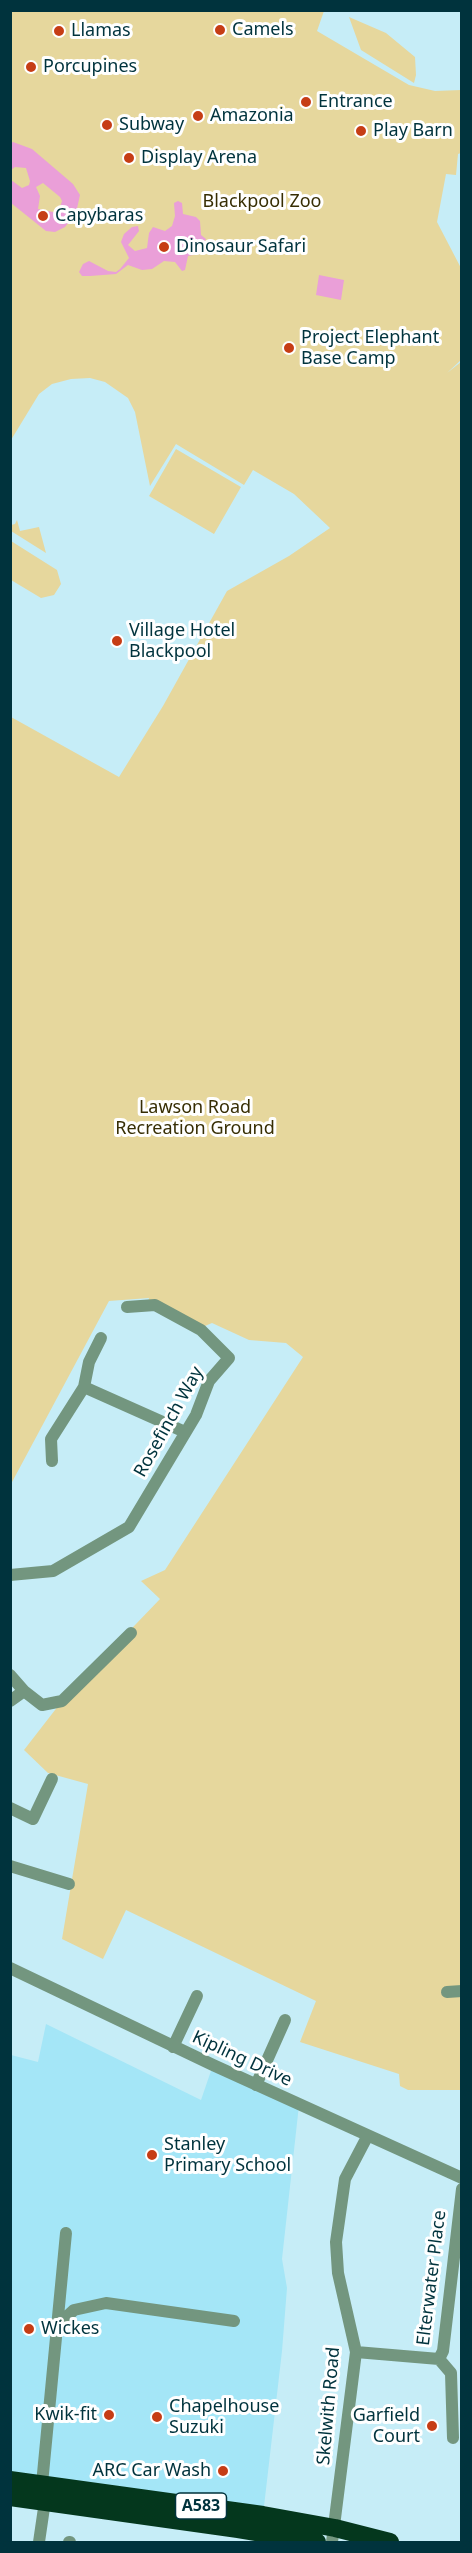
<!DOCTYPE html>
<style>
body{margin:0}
#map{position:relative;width:472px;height:2553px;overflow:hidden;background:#c6edf7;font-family:"Noto Sans",sans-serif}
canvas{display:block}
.frame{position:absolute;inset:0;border:12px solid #00333d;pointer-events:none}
</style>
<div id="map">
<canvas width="472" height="2553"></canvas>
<div class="frame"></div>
</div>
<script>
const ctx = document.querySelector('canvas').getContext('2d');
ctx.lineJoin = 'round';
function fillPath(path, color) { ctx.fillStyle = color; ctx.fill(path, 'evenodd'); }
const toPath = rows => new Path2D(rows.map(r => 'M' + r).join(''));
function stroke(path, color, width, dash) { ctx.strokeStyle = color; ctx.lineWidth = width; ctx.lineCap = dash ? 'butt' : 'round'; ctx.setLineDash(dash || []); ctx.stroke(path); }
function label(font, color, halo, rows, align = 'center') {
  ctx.font = font + ' "Noto Sans",sans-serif'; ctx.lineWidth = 6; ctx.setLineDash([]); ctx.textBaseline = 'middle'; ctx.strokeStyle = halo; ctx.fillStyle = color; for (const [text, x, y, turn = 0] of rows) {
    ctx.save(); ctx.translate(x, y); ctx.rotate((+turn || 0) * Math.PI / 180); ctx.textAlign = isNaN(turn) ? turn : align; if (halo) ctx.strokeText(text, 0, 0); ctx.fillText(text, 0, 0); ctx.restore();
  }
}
fillPath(toPath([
 [46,2024,201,2100,213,2065,299,2105,282,2259,287,2288,282,2351,263,2515,11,2480,11,2055,38,2062]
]), '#a4e6f7');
fillPath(toPath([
 [11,11,324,11,317,31,409,85,435,91,461,90,461,153,458,154,456,175,446,174,437,222,462,270,461,360,447,373,461,362,461,2090,408,2090,400,2086,399,2074,300,2042,316,2001,126,1910,103,1959,62,1939,88,1784,48,1773,24,1750,62,1701,160,1599,141,1581,165,1570,303,1357,286,1343,249,1340,212,1323,205,1326,147,1305,149,1298,109,1301,11,1484,11,717,119,777,163,706,227,591,289,556,330,528,294,494,253,470,244,485,176,444,150,486,135,412,128,398,105,382,90,378,71,379,52,384,39,394,11,440],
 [349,17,386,33,415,57,416,75,414,83,361,50],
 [176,449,241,487,214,534,149,496],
 [17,520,20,531,39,527,46,553,11,531,11,525,15,524],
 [11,541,57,570,61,584,54,595,41,598,11,580]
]), '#e6d79d');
fillPath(toPath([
 [13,142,32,149,73,184,80,195,76,213,65,227,55,232,46,231,11,203,11,180,22,188,29,185,30,181,26,168,15,167,11,170,11,143],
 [43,183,60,197,62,201,58,213,38,209,40,196,36,187],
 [178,201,182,203,183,214,196,217,200,221,201,235,206,239,198,254,188,256,185,270,182,271,175,262,164,261,152,269,142,270,128,265,116,274,90,276,82,276,79,272,83,264,89,261,108,271,116,272,120,269,129,258,121,242,124,234,132,227,138,226,139,231,128,245,135,251,147,248,149,233,153,227,165,231,172,226,175,216,174,203],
 [319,275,344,280,341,300,316,295]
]), '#ea9fd8');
stroke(toPath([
 [84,1387,89,1362,101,1338],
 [52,1461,51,1439,84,1387,185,1432],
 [10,1575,53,1571,129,1527,196,1415,209,1381,229,1358,201,1330,155,1305,127,1307],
 [10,1675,24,1691,42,1705,62,1701,131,1633],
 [10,1701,24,1691],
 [10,1808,33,1819,52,1779],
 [10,1866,69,1884],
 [10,1968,213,2065,462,2178],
 [447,1992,462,1991],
 [173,2047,197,1996],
 [256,2085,285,2020],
 [59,2324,74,2310,106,2303,234,2321],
 [356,2352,439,2359],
 [439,2359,443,2351,462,2189],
 [439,2359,451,2373,453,2438],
 [39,2542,45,2501,42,2484,66,2233],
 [69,2542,70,2542],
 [332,2542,356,2352,338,2273,336,2242,345,2179,367,2137]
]), '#73967f', 12);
stroke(toPath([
 [10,2480,263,2515,335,2528,390,2542],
 [10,2497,238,2529,317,2542]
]), '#04371d', 18);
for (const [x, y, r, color] of [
 [220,30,6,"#c63d15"],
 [59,31,6,"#c63d15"],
 [31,67,6,"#c63d15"],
 [306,102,6,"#c63d15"],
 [198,116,6,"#c63d15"],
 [107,125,6,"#c63d15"],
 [361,131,6,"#c63d15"],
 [129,158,6,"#c63d15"],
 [43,216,6,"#c63d15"],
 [164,247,6,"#c63d15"],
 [289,348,6,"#c63d15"],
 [117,641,6,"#c63d15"],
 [152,2155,6,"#c63d15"],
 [29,2329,6,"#c63d15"],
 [109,2415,6,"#c63d15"],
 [157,2417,6,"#c63d15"],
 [432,2426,6,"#c63d15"],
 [223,2471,6,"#c63d15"]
]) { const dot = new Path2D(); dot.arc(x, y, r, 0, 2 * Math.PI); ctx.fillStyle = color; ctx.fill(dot); stroke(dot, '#fff', 2); }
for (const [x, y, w] of [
 [201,2506,51]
]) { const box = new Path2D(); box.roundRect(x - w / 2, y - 13, w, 26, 4.5); ctx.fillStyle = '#fff'; ctx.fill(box); stroke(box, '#00333d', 1.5); }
label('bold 16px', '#00333d', null, [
 ["A583",201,2506]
]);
label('18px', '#00333d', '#fff', [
 ["Camels",232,30],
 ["Llamas",71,31],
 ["Porcupines",43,67],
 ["Entrance",318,102],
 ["Amazonia",210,116],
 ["Subway",119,125],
 ["Play Barn",373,131],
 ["Display Arena",141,158],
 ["Capybaras",55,216],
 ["Dinosaur Safari",176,247],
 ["Project Elephant",301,338],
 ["Base Camp",301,359],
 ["Village Hotel",129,631],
 ["Blackpool",129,652],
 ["Stanley",164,2145],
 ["Primary School",164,2166],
 ["Wickes",41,2329],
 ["Chapelhouse",169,2407],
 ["Suzuki",169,2428],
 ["Kwik-fit",97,2415,"right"],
 ["Garfield",420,2416,"right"],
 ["Court",420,2437,"right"],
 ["ARC Car Wash",211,2471,"right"]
], 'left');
label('18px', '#372e04', '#fff', [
 ["Blackpool Zoo",262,202],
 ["Lawson Road",195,1108],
 ["Recreation Ground",195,1129]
]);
label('18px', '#00333d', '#fff', [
 ["Rosefinch Way",169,1422,-61],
 ["Kipling Drive",242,2059,25],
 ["Elterwater Place",432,2278,-83],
 ["Skelwith Road",329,2406,-85]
]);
</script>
